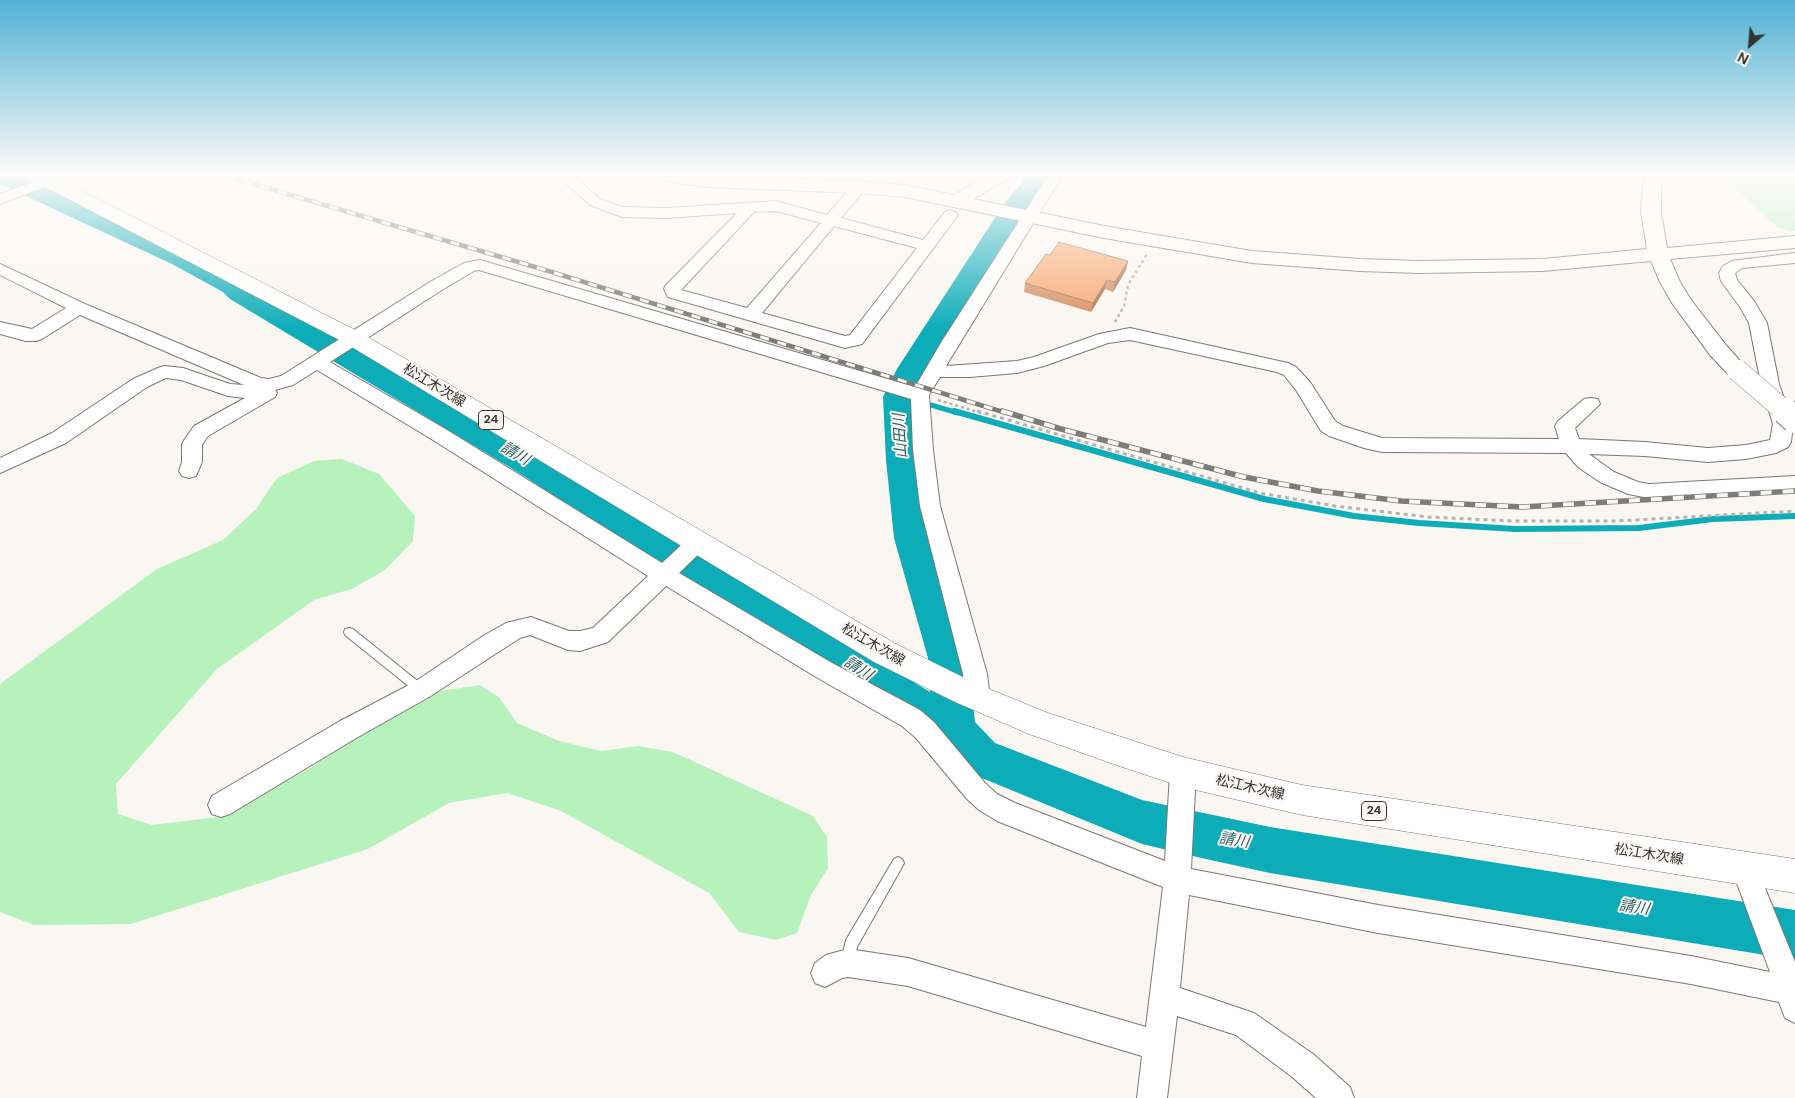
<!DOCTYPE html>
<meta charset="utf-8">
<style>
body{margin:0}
#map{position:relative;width:1795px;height:1098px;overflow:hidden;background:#faf7f2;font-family:"DM Sans",sans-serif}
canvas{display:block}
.north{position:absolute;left:1725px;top:20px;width:50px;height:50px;-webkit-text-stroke:4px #faf7f2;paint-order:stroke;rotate:207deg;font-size:14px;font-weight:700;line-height:20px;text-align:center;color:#343332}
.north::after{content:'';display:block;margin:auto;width:18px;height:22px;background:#343332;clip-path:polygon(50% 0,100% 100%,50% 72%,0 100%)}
</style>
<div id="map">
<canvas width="1795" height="1098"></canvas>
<div class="north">N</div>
</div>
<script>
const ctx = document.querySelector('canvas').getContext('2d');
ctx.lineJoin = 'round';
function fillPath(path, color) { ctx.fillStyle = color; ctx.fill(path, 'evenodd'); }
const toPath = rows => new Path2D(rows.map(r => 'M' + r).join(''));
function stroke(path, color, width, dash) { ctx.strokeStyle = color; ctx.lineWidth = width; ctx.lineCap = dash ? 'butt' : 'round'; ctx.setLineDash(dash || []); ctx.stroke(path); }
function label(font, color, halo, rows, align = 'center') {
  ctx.font = font + ' "DM Sans","Noto Sans JP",sans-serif'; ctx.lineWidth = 4; ctx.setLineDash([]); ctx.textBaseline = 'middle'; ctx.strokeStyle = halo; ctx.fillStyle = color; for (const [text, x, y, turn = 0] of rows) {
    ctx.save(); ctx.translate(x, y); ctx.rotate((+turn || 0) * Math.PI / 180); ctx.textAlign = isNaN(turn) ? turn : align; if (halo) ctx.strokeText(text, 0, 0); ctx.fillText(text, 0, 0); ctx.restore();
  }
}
fillPath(toPath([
 [1722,176,1795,176,1795,231,1789,231,1776,226],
 [342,459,379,474,415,516,413,541,385,570,352,589,314,600,217,669,116,784,118,814,152,825,218,817,310,768,392,715,440,691,480,685,499,697,517,723,559,741,601,751,638,746,673,752,813,816,827,837,828,868,811,895,797,933,776,940,739,932,709,893,561,811,507,793,449,803,368,849,131,924,34,925,0,912,0,684,157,569,223,540,256,509,277,478,314,461]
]), '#b7f2bd');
stroke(toPath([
 [899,397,907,399],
 [931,405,958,413]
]), '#0cacb9', 5);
stroke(toPath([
 [954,411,1264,499,1354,516,1419,523,1515,529,1639,528,1713,519,1795,516]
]), '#0cacb9', 6);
fillPath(toPath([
 [0,176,24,176,192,252,243,280,252,287,535,450,930,692,928,658,894,538,886,460,883,397,897,369,1002,207,1027,176,1053,176,1024,215,924,377,915,397,920,460,932,538,968,658,975,722,995,743,1142,800,1270,827,1795,910,1795,960,1270,873,1206,859,1142,844,965,771,940,745,871,699,511,468,230,299,223,292,172,264,0,184,0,176]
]), '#0cacb9');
const service = toPath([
 [349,628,353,629,425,687,427,690,425,693,421,695,417,693,345,635,344,632,345,629,349,628],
 [898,857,902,859,904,863,902,867,857,947,853,966,848,968,843,966,841,961,846,940,894,859,898,857]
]);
const minor = toPath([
 [558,176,574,176,600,199,622,207,666,208,776,201,827,215,854,184,859,182,864,184,867,187,841,218,923,240,945,212,950,210,955,212,958,215,862,344,845,348,668,297,664,289,666,285,737,213,666,218,622,217,590,205,558,176],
 [776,211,821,223,747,308,681,290,754,212,776,211],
 [834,226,917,248,850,335,845,336,762,313,834,226],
 [1048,176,1062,176,946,366,1017,361,1034,357,1099,334,1130,328,1288,363,1296,367,1310,382,1335,421,1343,426,1382,438,1559,439,1555,426,1558,421,1584,399,1591,398,1598,399,1600,404,1575,428,1579,439,1645,442,1708,448,1746,445,1770,440,1773,424,1761,384,1749,323,1740,307,1721,281,1719,273,1723,266,1732,261,1795,253,1795,263,1742,268,1735,273,1737,280,1754,301,1767,323,1779,384,1793,424,1791,442,1788,447,1776,453,1746,459,1708,462,1645,456,1589,454,1614,472,1638,482,1649,484,1795,476,1795,490,1649,498,1628,494,1600,482,1578,467,1566,453,1382,452,1364,448,1329,436,1321,431,1296,390,1284,375,1277,372,1130,340,1108,343,1044,366,1017,373,970,377,940,377,929,395,933,450,940,506,987,674,990,698,986,705,978,708,970,705,966,698,963,674,920,506,913,450,911,399,479,270,474,271,442,290,330,362,447,430,662,563,691,536,698,534,705,536,709,542,705,548,679,573,832,663,920,710,934,722,985,783,997,794,1015,803,1165,861,1170,772,1174,764,1183,760,1192,764,1196,772,1191,869,1378,905,1691,956,1770,972,1732,870,1736,861,1745,857,1754,861,1795,962,1795,1023,1785,1018,1779,1002,1691,984,1378,933,1189,895,1180,988,1254,1013,1313,1054,1350,1087,1354,1098,1316,1098,1291,1076,1236,1035,1177,1016,1167,1098,1137,1098,1142,1056,908,986,848,977,842,978,825,987,815,983,811,973,815,963,826,955,848,949,908,958,1146,1027,1163,887,997,821,979,810,967,799,916,738,902,726,816,677,666,586,608,642,580,651,568,650,530,635,520,638,429,697,358,737,230,814,221,817,212,814,208,805,212,796,340,721,413,683,483,636,506,623,531,617,569,631,580,631,593,628,648,576,433,440,317,370,293,385,275,390,277,393,275,397,208,436,202,445,202,462,196,476,189,478,182,476,179,471,182,462,182,444,185,439,194,426,245,398,228,396,181,380,166,378,147,387,66,443,0,473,0,458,52,433,133,379,158,368,164,366,183,368,230,384,244,385,80,315,42,339,36,341,26,341,0,334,0,322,32,329,66,308,0,275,0,264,85,304,261,378,269,379,281,376,430,282,464,263,480,260,915,387,942,341,1048,176],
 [48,177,53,178,55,181,53,184,0,204,0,194,48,177]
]);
const tertiary = toPath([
 [657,176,711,176,859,181,905,185,954,195,986,176,1009,176,1006,180,973,199,1104,226,1252,251,1360,259,1419,261,1543,259,1647,249,1641,212,1643,186,1647,176,1665,176,1661,186,1661,212,1667,248,1795,236,1795,248,1670,259,1680,282,1691,300,1726,345,1748,370,1745,375,1737,377,1729,375,1710,355,1672,303,1660,282,1651,261,1543,271,1419,273,1360,271,1252,263,1104,238,905,197,859,193,706,187,666,181,660,180,657,176]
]);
const primary = toPath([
 [29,176,53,176,361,333,896,644,977,684,1048,713,1183,757,1302,785,1795,859,1795,893,1302,815,1183,787,1119,766,1029,734,955,702,874,662,345,343,32,180,29,176]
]);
stroke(service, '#7a7873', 2);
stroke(minor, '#7a7873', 2);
stroke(tertiary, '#7a7873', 2);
stroke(primary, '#7a7873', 1);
stroke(toPath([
 [1115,322,1124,306,1128,285,1147,254],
 [938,400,981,413]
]), '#b5b2af', 2.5, [3, 3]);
stroke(toPath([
 [977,411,1260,493,1335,506,1428,517,1514,521,1616,521,1795,511]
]), '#b5b2af', 3, [4, 4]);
fillPath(service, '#fff');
fillPath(minor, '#fff');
fillPath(tertiary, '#fff');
fillPath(primary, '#fff');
const railFar1 = toPath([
 [226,176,542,269,1006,413]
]);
const rail = toPath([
 [1002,411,1061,429,1244,477,1318,491,1401,501,1522,507,1795,491]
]);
stroke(railFar1, '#7e7c7a', 4.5);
stroke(rail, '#7e7c7a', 5.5);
stroke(railFar1, '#faf7f2', 3, [9]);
stroke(rail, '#faf7f2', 4, [11]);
const tertiaryBridgeFar1 = toPath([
 [1737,370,1787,413]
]);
const tertiaryBridge = toPath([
 [1785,411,1795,420]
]);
stroke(tertiaryBridgeFar1, '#7a7873', 22, []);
stroke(tertiaryBridge, '#7a7873', 28, []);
stroke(tertiaryBridgeFar1, '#fff', 21);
stroke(tertiaryBridge, '#fff', 26);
fillPath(toPath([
 [1050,255,1128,261,1126,270,1113,292,1105,289,1091,312,1024,292,1025,283]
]), '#d49163');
fillPath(toPath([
 [1128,261,1126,270,1113,292,1115,282],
 [1107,280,1105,289,1091,312,1093,303]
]), '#ac7650');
const building = toPath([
 [1059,242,1128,261,1115,282,1107,280,1093,303,1025,283,1046,254,1050,255,1059,242]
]);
fillPath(building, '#f6a973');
stroke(building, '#ac7650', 1);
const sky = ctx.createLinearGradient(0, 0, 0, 329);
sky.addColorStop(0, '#50b1d5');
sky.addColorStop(0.53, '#fdfbf9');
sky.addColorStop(1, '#fdfbf900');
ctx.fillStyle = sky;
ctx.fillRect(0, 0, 1795, 329);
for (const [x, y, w] of [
 [491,420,25],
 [1374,811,25]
]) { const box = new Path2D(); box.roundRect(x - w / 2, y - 9.5, w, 19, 4); ctx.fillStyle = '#faf7f2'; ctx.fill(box); stroke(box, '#343332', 1); }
label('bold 12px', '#343332', null, [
 ["24",491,420],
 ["24",1374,811]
]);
label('14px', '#343332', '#faf7f2', [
 ["松江木次線",434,386,31],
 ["松江木次線",873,645,30],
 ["松江木次線",1250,788,13],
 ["松江木次線",1649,855,9]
]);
label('italic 15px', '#295f65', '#faf7f2', [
 ["山田川",901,436,-94],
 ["請川",515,454,31],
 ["請川",858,669,32],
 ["請川",1234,841,9],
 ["請川",1634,908,9]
]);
</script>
